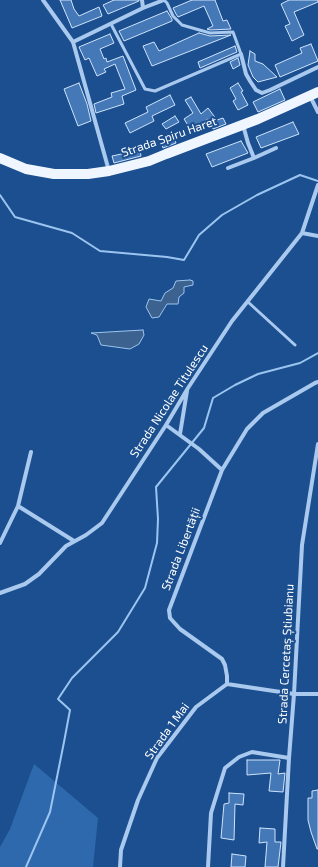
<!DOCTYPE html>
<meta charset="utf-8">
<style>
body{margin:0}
canvas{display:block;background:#1b4f8f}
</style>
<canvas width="318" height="867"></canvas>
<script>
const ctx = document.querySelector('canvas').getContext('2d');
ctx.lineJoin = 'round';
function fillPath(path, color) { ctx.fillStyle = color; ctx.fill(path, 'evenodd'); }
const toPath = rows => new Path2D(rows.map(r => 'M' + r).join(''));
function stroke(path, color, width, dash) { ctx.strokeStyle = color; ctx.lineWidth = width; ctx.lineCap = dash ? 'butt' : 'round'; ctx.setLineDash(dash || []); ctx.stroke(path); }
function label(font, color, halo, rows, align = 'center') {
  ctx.font = font + ' "Exo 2",sans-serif'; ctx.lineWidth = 4; ctx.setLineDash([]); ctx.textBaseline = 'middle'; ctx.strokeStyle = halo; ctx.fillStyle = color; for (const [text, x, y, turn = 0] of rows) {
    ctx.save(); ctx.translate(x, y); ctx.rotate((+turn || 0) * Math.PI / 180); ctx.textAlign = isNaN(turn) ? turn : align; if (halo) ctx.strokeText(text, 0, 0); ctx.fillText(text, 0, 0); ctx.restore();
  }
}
fillPath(toPath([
 [34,764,98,818,93,867,0,867,0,847,10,829]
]), '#2e69ad');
const water = toPath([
 [190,280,193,281,193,285,184,287,184,293,179,297,178,304,167,304,159,317,152,318,146,307,149,299,161,301,165,293,173,288,176,281,190,280],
 [143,330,144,335,139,344,130,349,101,345,97,335,91,333,143,330]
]);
fillPath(water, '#3c6290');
stroke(water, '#9cc4f0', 1);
stroke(toPath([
 [0,195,15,217,72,233,100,251,167,257,184,260,199,235,222,215,257,195,300,175,318,181],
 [26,867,50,812,64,742,70,710,58,699,72,678,118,632,145,588,157,543,158,519,156,487,204,428,213,398,235,385,258,374,300,363,318,353]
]), '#9cc4f0', 2);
const building = toPath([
 [60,0,71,0,74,9,79,16,99,7,102,16,72,28,60,0],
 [114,0,139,0,139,1,108,14,103,5,114,0],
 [192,0,215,0,223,21,227,20,231,29,210,30,207,29,213,26,204,6,178,17,176,14,173,8,192,0],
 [289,0,318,0,318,2,294,12,304,35,292,41,285,26,290,24,281,4,289,0],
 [167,11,172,19,172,21,124,41,119,31,167,11],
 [199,33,210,36,231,35,152,66,143,46,154,42,159,51,199,33],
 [110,34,114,43,100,49,104,59,106,58,107,62,123,56,136,90,122,96,124,104,96,113,94,104,112,97,111,93,125,89,115,64,104,69,106,72,97,76,89,58,85,60,79,47,110,34],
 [311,44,318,61,280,77,275,65,302,53,300,48,311,44],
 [235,46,237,52,200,68,198,62,235,46],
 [250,51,255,54,255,61,263,64,277,77,258,82,253,77,248,65,250,51],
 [238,58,240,65,233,69,230,62,238,58],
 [79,83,87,104,91,121,78,126,64,89,79,83],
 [238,83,243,91,241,92,248,105,238,110,233,101,236,99,230,88,238,83],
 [280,89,285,100,258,112,253,102,280,89],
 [170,95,175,105,152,116,154,121,130,133,125,123,148,112,146,107,170,95],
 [191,97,201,114,208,108,217,120,223,118,226,124,213,129,208,119,191,130,184,119,193,113,185,100,191,97],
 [175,116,179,122,166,129,162,124,175,116],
 [293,122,299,134,261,148,256,137,293,122],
 [173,136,176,143,163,148,160,140,173,136],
 [241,141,248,153,212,167,206,154,241,141],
 [140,150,141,156,114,163,112,156,140,150],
 [247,760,280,760,278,774,285,773,283,792,269,791,271,773,247,775,247,760],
 [318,790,318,849,317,849,311,832,308,820,308,798,312,798,312,791,318,790],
 [229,793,244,794,243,805,235,804,234,840,221,838,224,804,229,803,229,793],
 [260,828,275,829,275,842,281,842,278,867,265,867,267,842,259,843,260,828],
 [232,854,246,856,245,867,231,867,232,854]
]);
fillPath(building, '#4478b7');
stroke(building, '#cfe3fa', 1);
stroke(toPath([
 [111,24,145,89,155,91,241,54,233,32,210,33,182,25,173,16,167,3,164,0],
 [248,302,295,345]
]), '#a9c9ee', 3);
stroke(toPath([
 [43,0,73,42,109,171],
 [143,8,164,0],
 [73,42,143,8,142,0],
 [241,54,246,74,250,81,256,90,262,93,270,90,318,67],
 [310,96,318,112],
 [254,158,276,148],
 [228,168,254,158,248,143,243,125],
 [302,233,318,236],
 [166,425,199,449,222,470],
 [180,434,187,391],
 [18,506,74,541],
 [0,543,18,506,31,452],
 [0,593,25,584,39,574,66,546,86,535,102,523,166,425,188,388,232,321,302,233,318,185],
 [227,684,227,676,225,665,222,659,180,629,170,618,169,610,222,470,247,429,263,413,315,383,318,382],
 [120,867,121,850,138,800,157,758,196,707,227,684,294,694,318,694],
 [208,867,211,813,225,768,239,757,252,752,289,758],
 [283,867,289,758,294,694,302,545,318,444]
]), '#a9c9ee', 4);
stroke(toPath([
 [0,158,26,169,54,174,88,174,109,171,149,161,166,154,258,119,318,92]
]), '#f0f6ff', 10);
label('12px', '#fff', '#1b4f8f', [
 ["Strada Spiru Haret",169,137,-19],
 ["Strada Nicolae Titulescu",169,401,-57],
 ["Strada Libertății",181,549,-69],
 ["Strada Cercetaș Știubianu",286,654,-87],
 ["Strada 1 Mai",167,731,-54]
]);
</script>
